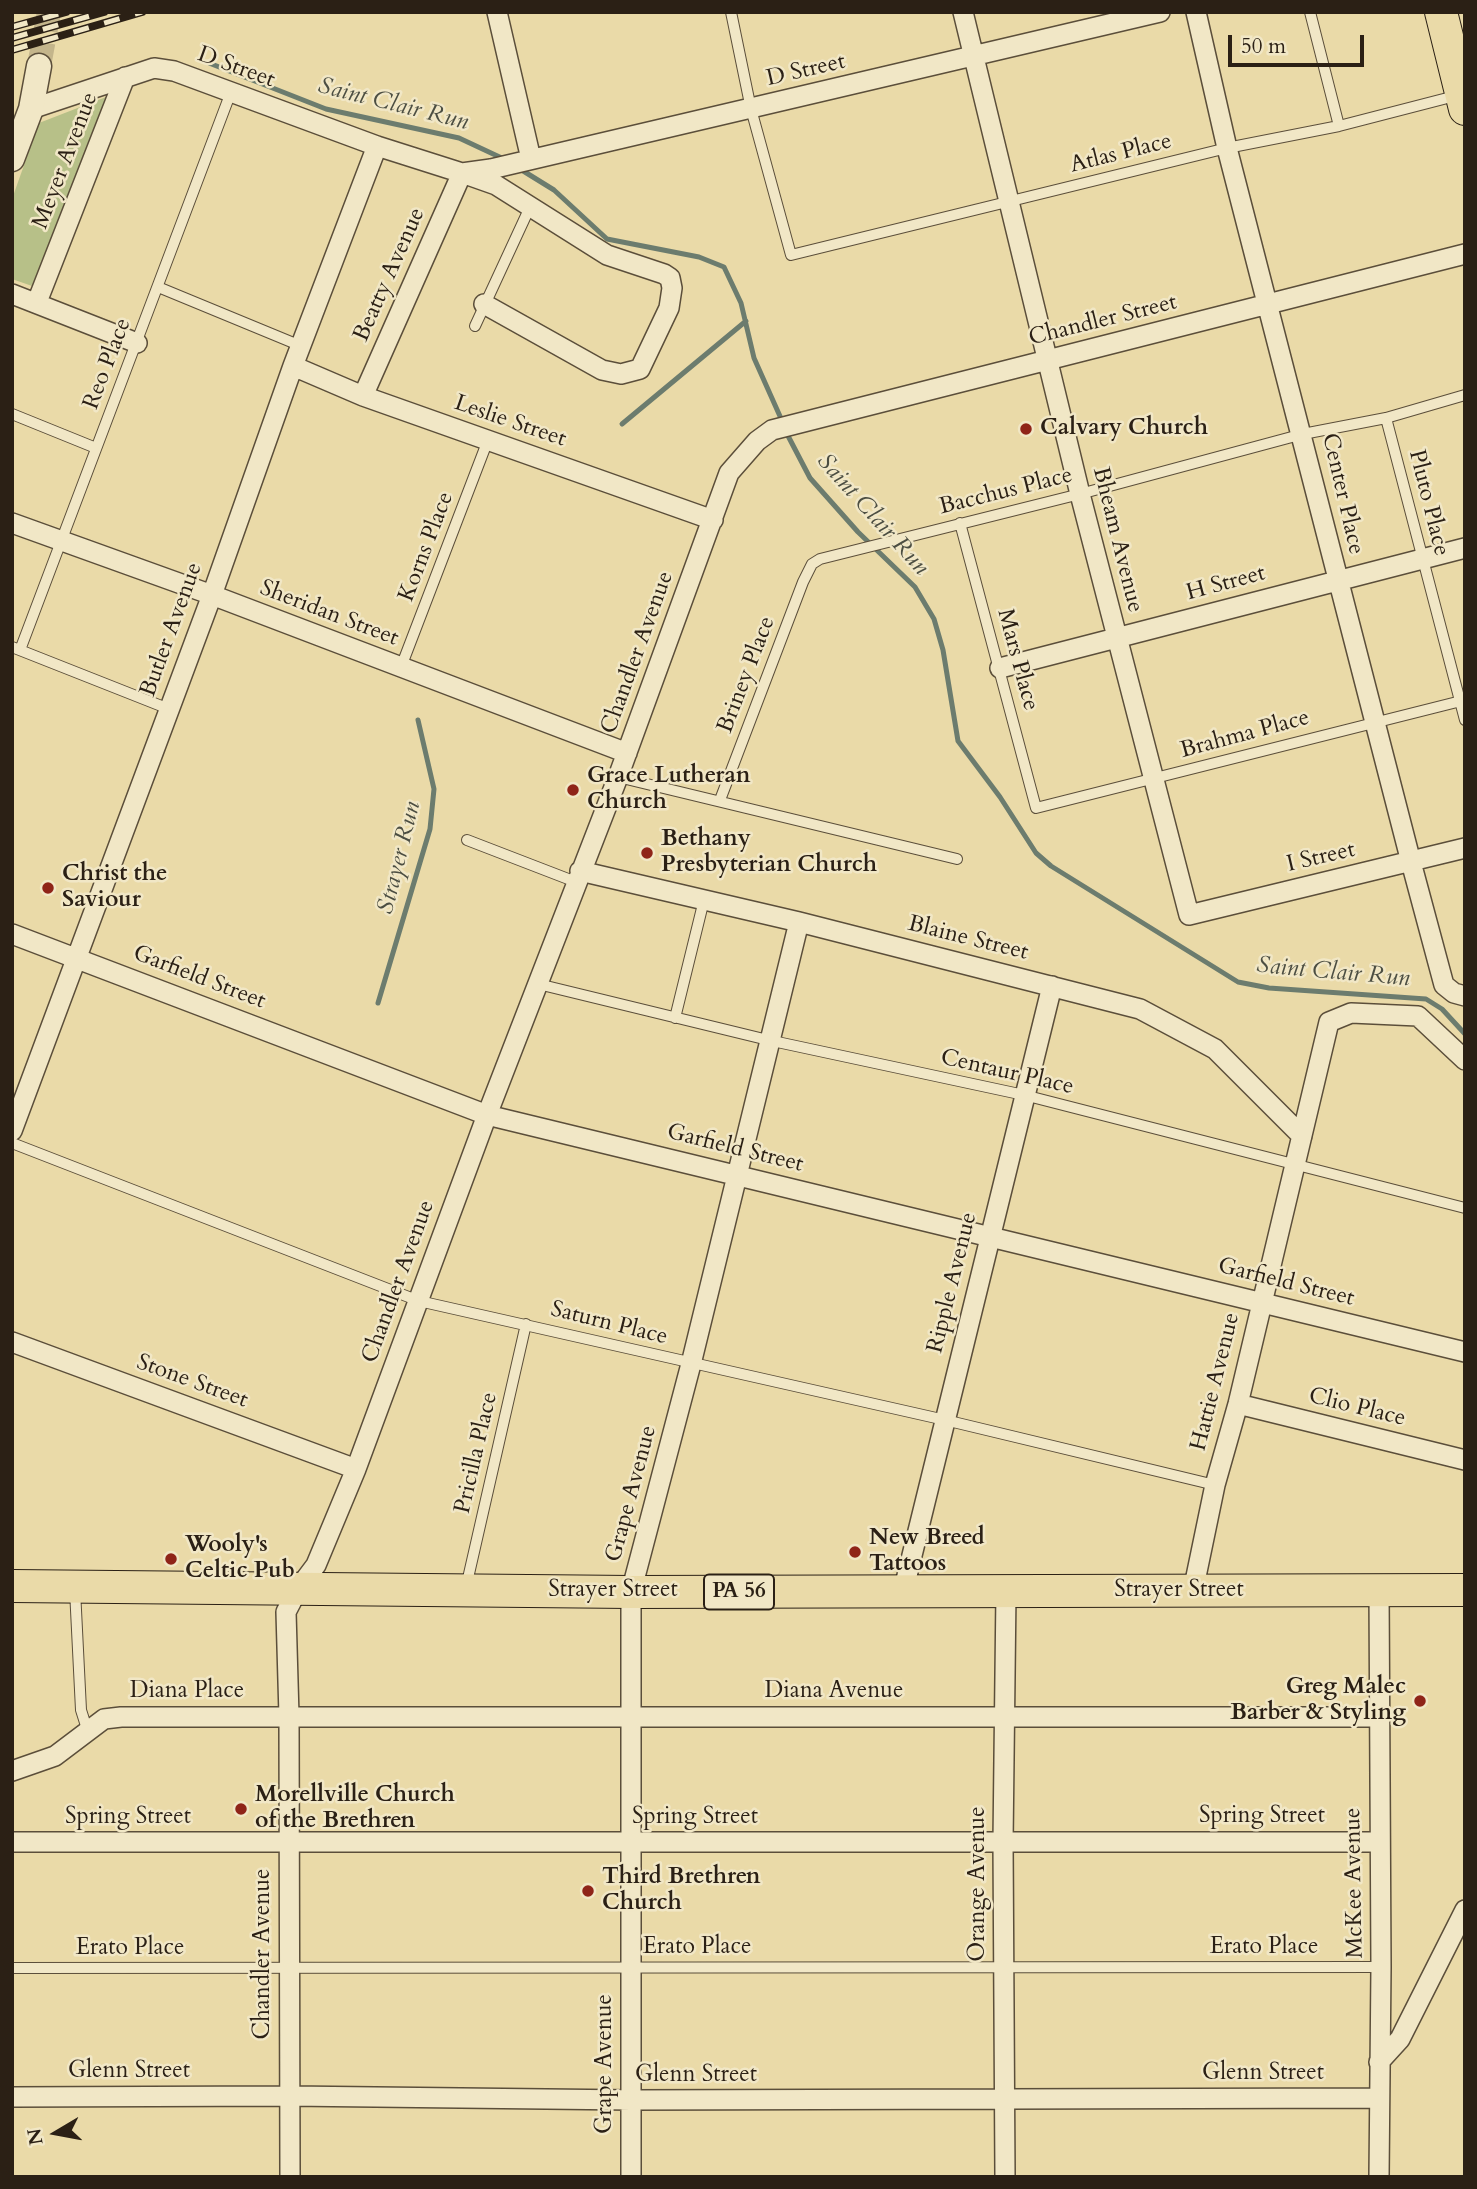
<!DOCTYPE html>
<style>
body{margin:0}
#map{position:relative;width:1477px;height:2189px;overflow:hidden;background:#eadaa8;font-family:Cardo,serif}
canvas{display:block}
.frame{position:absolute;inset:0;border:14px solid #2b2015;pointer-events:none}
.north{position:absolute;left:21px;top:2098px;width:70px;height:70px;-webkit-text-stroke:5px #f1e7c6;paint-order:stroke;rotate:260deg;font-size:19px;font-weight:700;line-height:28px;text-align:center;color:#2b2015}
.north::after{content:'';display:block;margin:auto;width:24px;height:32px;background:#2b2015;clip-path:polygon(50% 0,100% 100%,50% 72%,0 100%)}
.scale{position:absolute;left:1228px;top:35px;width:136px;height:32px;box-sizing:border-box;border:4px solid #2b2015;border-top:0;padding-left:9px;font-size:21px;line-height:24px;white-space:nowrap;color:#2b2015;-webkit-text-stroke:5px #f1e7c6;paint-order:stroke}
</style>
<div id="map">
<canvas width="1477" height="2189"></canvas>
<div class="frame"></div>
<div class="north">N</div>
<div class="scale">50 m</div>
</div>
<script>
const ctx = document.querySelector('canvas').getContext('2d');
ctx.lineJoin = 'round';
function fillPath(path, color) { ctx.fillStyle = color; ctx.fill(path, 'evenodd'); }
const toPath = rows => new Path2D(rows.map(r => 'M' + r).join(''));
function stroke(path, color, width, dash) { ctx.strokeStyle = color; ctx.lineWidth = width; ctx.lineCap = dash ? 'butt' : 'round'; ctx.setLineDash(dash || []); ctx.stroke(path); }
function label(font, color, halo, rows, align = 'center') {
  ctx.font = font + ' Cardo,serif'; ctx.lineWidth = 5; ctx.setLineDash([]); ctx.textBaseline = 'middle'; ctx.strokeStyle = halo; ctx.fillStyle = color; for (const [text, x, y, turn = 0] of rows) {
    ctx.save(); ctx.translate(x, y); ctx.rotate((+turn || 0) * Math.PI / 180); ctx.textAlign = isNaN(turn) ? turn : align; if (halo) ctx.strokeText(text, 0, 0); ctx.fillText(text, 0, 0); ctx.restore();
  }
}
fillPath(toPath([
 [106,97,32,286,12,279,12,199,39,123]
]), '#b7c088');
stroke(toPath([
 [209,63,326,109,459,138,506,160],
 [520,169,554,190,607,239,699,257,724,267,741,303,754,358,783,423],
 [622,424,746,321],
 [786,432,810,478,858,532,915,587,934,619,943,650,958,741,1000,797,1036,853,1051,866,1238,982,1269,988,1426,999,1442,1009,1465,1034],
 [378,1003,430,829,434,789,418,720]
]), '#6c7c6e', 5);
stroke(toPath([
 [39,66,49,12]
]), '#c4b58b', 24, [24, 12]);
const service = toPath([
 [731,12,751,109,791,255,1227,148,1339,126,1459,95],
 [1310,12,1339,126],
 [158,287,301,346],
 [475,326,530,207],
 [12,414,96,448],
 [1386,418,1465,720],
 [960,523,1036,808,1465,700],
 [12,647,169,709],
 [20,650,231,92],
 [401,667,488,440],
 [618,777,957,859],
 [720,800,803,582,812,564,820,559,1080,494,1303,434,1386,418,1465,395],
 [467,840,576,882],
 [538,984,768,1040,1024,1095,1465,1208],
 [675,1018,704,900],
 [12,1143,419,1301,945,1420,1215,1485],
 [466,1587,526,1324],
 [75,1590,81,1710,87,1729],
 [12,1968,1381,1967]
]);
const minor = toPath([
 [497,12,531,159],
 [963,12,1080,494,1189,915,1465,848],
 [1196,12,1227,148,1411,862,1444,985,1454,993,1465,996],
 [31,109,154,68,174,71,377,146,462,173,491,169,1160,12],
 [12,294,137,343],
 [37,302,125,77],
 [293,366,363,396,713,520],
 [363,396,462,173,496,185,607,255,664,274,670,278,672,288,669,308,640,369,621,374,602,370,484,304],
 [12,523,212,595,627,753],
 [1000,668,1465,548],
 [580,871,799,922,1140,1009,1215,1049,1302,1136],
 [12,934,487,1115,1465,1352],
 [12,1131,212,595,293,366,377,146],
 [12,1342,356,1469],
 [1238,1404,1465,1460],
 [1193,1591,1215,1485,1238,1404,1329,1022,1351,1013,1418,1016,1465,1060],
 [903,1592,1052,986],
 [12,1771,55,1756,104,1719,121,1717,1378,1717],
 [12,1842,1378,1842],
 [1379,2062,1400,2039,1465,1910],
 [12,2097,290,2096,631,2100,1379,2098],
 [290,2177,289,1716,286,1612,298,1589,316,1565,356,1469,487,1115,618,777,729,473,757,441,772,430,1465,254],
 [631,2177,631,1592,691,1364,799,922],
 [1005,2177,1003,1842,1006,1592],
 [1379,2177,1381,1967,1379,1589]
]);
const tertiary = toPath([
 [12,159,31,109,39,66]
]);
const trunk = toPath([
 [1441,12,1465,109],
 [12,1586,631,1592,1465,1590]
]);
stroke(service, '#5b4e3a', 12);
stroke(minor, '#5b4e3a', 22);
stroke(tertiary, '#5b4e3a', 27);
stroke(trunk, '#2b2015', 34);
stroke(service, '#f1e7c6', 10);
stroke(minor, '#f1e7c6', 19);
stroke(tertiary, '#f1e7c6', 24);
stroke(trunk, '#eadaa8', 32);
const rail = toPath([
 [12,27,66,12],
 [12,38,104,12],
 [12,50,142,12]
]);
stroke(rail, '#2b2015', 8);
stroke(rail, '#f1e7c6', 5, [16]);
for (const [x, y, r, color] of [
 [1026,429,7,"#8f2418"],
 [573,790,7,"#8f2418"],
 [647,853,7,"#8f2418"],
 [48,888,7,"#8f2418"],
 [855,1552,7,"#8f2418"],
 [171,1559,7,"#8f2418"],
 [1420,1701,7,"#8f2418"],
 [241,1809,7,"#8f2418"],
 [588,1891,7,"#8f2418"]
]) { const dot = new Path2D(); dot.arc(x, y, r, 0, 2 * Math.PI); ctx.fillStyle = color; ctx.fill(dot); stroke(dot, '#f1e7c6', 2.5); }
for (const [x, y, w] of [
 [739,1592,70]
]) { const box = new Path2D(); box.roundRect(x - w / 2, y - 17.5, w, 35, 5); ctx.fillStyle = '#f1e7c6'; ctx.fill(box); stroke(box, '#2b2015', 2); }
label('bold 21px', '#2b2015', null, [
 ["PA 56",739,1592]
]);
label('23px', '#2b2015', '#f1e7c6', [
 ["D Street",236,68,20],
 ["D Street",806,71,-13],
 ["Atlas Place",1121,154,-14],
 ["Meyer Avenue",66,161,-69],
 ["Beatty Avenue",390,275,-66],
 ["Chandler Street",1103,321,-14],
 ["Reo Place",108,364,-69],
 ["Leslie Street",510,422,19],
 ["Bacchus Place",1006,492,-14],
 ["Center Place",1342,494,77],
 ["Pluto Place",1428,503,76],
 ["Bheam Avenue",1117,540,76],
 ["Korns Place",427,547,-69],
 ["H Street",1226,584,-15],
 ["Sheridan Street",329,614,21],
 ["Butler Avenue",172,630,-70],
 ["Chandler Avenue",638,653,-70],
 ["Mars Place",1017,660,75],
 ["Briney Place",747,675,-69],
 ["Brahma Place",1245,735,-15],
 ["I Street",1321,858,-13],
 ["Blaine Street",968,939,14],
 ["Garfield Street",199,978,21],
 ["Centaur Place",1007,1073,13],
 ["Garfield Street",735,1149,14],
 ["Chandler Avenue",399,1282,-70],
 ["Ripple Avenue",953,1283,-76],
 ["Garfield Street",1286,1283,14],
 ["Saturn Place",609,1324,14],
 ["Stone Street",192,1382,20],
 ["Hattie Avenue",1216,1382,-76],
 ["Clio Place",1357,1408,14],
 ["Pricilla Place",477,1453,-77],
 ["Grape Avenue",632,1494,-75],
 ["Strayer Street",613,1591],
 ["Strayer Street",1179,1591],
 ["Diana Place",187,1692],
 ["Diana Avenue",834,1692],
 ["Spring Street",1262,1817],
 ["Spring Street",128,1818],
 ["Spring Street",695,1818],
 ["McKee Avenue",1355,1883,-91],
 ["Orange Avenue",979,1884,-90],
 ["Erato Place",697,1948],
 ["Erato Place",1264,1948],
 ["Erato Place",130,1949],
 ["Chandler Avenue",264,1954,-90],
 ["Grape Avenue",606,2064,-90],
 ["Glenn Street",129,2072],
 ["Glenn Street",1263,2074],
 ["Glenn Street",696,2076]
]);
label('bold 23px', '#2b2015', '#f1e7c6', [
 ["Calvary Church",1040,429],
 ["Grace Lutheran",587,777],
 ["Church",587,803],
 ["Bethany",661,840],
 ["Presbyterian Church",661,866],
 ["Christ the",62,875],
 ["Saviour",62,901],
 ["New Breed",869,1539],
 ["Tattoos",869,1565],
 ["Wooly's",185,1546],
 ["Celtic Pub",185,1572],
 ["Greg Malec",1406,1688,"right"],
 ["Barber & Styling",1406,1714,"right"],
 ["Morellville Church",255,1796],
 ["of the Brethren",255,1822],
 ["Third Brethren",602,1878],
 ["Church",602,1904]
], 'left');
label('italic 24px', '#4c4e42', '#f1e7c6', [
 ["Saint Clair Run",393,105,14],
 ["Saint Clair Run",872,515,48],
 ["Strayer Run",400,858,-76],
 ["Saint Clair Run",1333,973,5]
]);
</script>
